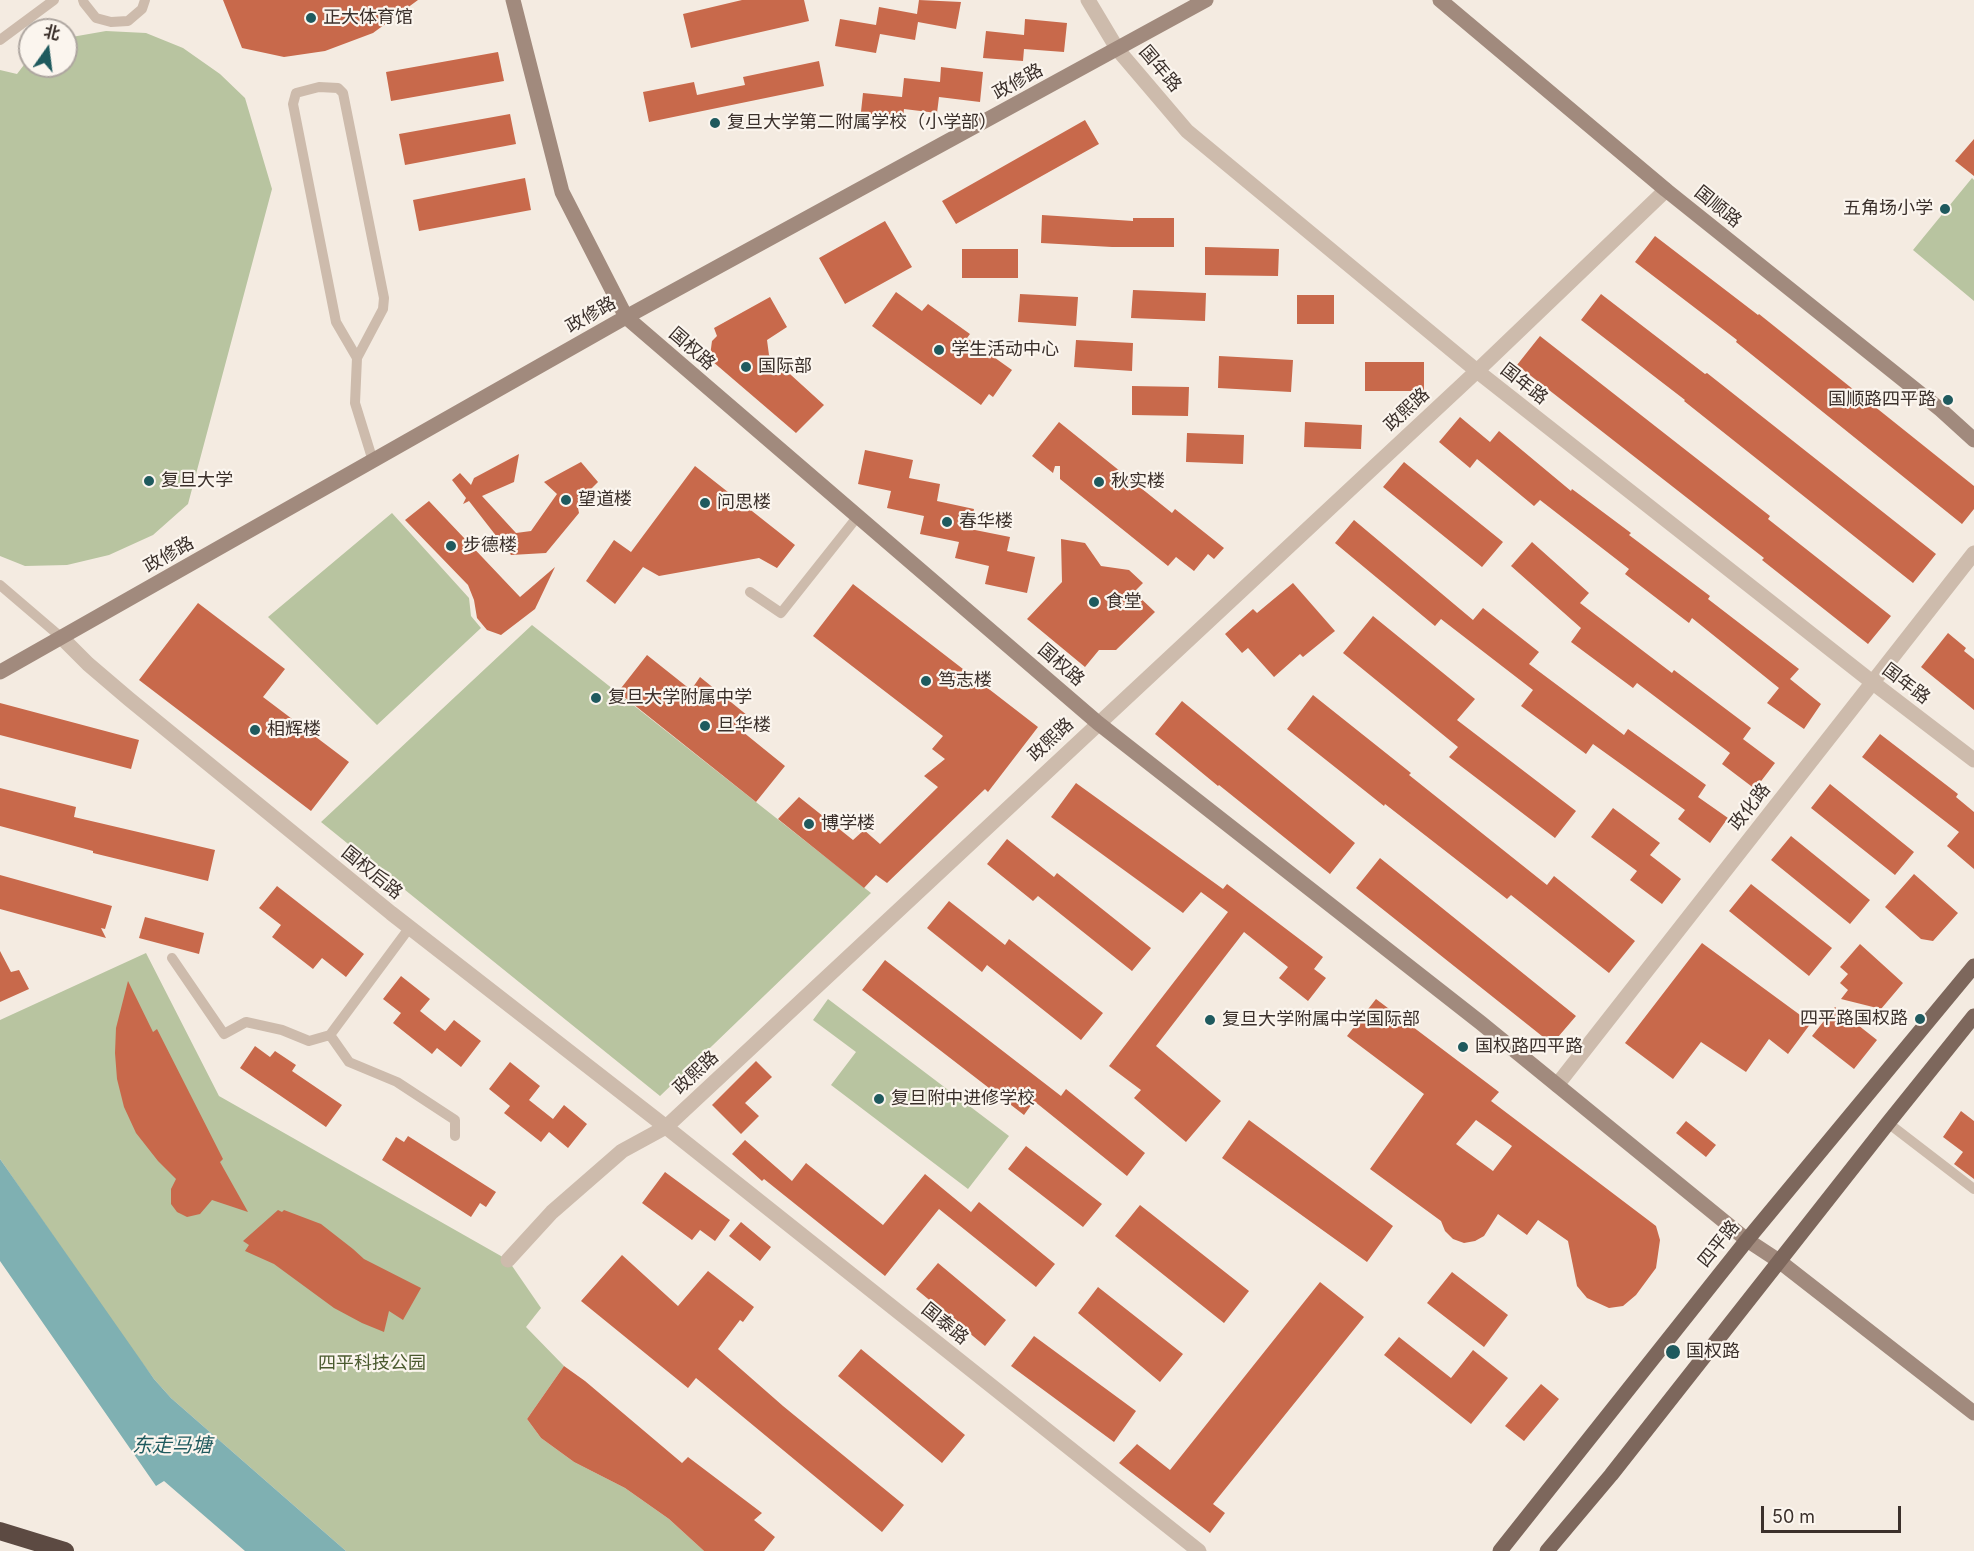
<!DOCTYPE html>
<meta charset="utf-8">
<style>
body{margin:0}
#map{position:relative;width:1974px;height:1551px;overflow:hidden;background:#f4ebe1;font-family:Inter,"Noto Sans SC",sans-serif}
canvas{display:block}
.north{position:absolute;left:18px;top:18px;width:60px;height:60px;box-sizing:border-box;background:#fbf5ee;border:2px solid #aea6a0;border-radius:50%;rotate:14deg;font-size:16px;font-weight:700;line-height:24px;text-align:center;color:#3b302b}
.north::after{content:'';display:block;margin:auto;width:21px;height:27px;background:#1f5a5e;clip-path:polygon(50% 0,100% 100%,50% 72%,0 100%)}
.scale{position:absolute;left:1761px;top:1506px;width:140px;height:27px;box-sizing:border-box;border:3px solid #3b302b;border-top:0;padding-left:8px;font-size:18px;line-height:21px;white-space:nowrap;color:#3b302b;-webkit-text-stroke:4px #fbf5ee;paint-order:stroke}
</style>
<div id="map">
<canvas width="1974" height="1551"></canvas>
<div class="north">北</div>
<div class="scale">50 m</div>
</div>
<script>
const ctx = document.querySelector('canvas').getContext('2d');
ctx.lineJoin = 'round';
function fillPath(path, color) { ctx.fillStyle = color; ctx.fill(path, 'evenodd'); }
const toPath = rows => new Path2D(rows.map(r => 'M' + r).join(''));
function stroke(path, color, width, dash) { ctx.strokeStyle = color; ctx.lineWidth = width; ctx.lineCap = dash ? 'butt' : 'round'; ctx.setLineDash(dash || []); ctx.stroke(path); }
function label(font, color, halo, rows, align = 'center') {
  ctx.font = font + ' Inter,"Noto Sans SC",sans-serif'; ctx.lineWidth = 4.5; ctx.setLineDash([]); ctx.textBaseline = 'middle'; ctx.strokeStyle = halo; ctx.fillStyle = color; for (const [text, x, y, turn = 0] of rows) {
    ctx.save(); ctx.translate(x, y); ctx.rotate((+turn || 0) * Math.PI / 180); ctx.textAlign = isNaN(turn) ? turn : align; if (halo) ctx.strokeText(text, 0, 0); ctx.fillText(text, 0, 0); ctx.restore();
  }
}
fillPath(toPath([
 [106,31,146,33,183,48,220,74,245,98,272,189,188,504,153,535,109,555,67,565,25,566,0,556,0,70,17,74,30,57,30,66,66,66,66,38],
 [1972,178,1974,180,1974,301,1913,250],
 [392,513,469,598,471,616,481,628,377,725,268,617],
 [532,625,871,893,660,1096,321,822],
 [146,953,219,1096,508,1260,541,1308,526,1327,564,1366,527,1419,541,1438,574,1462,625,1488,669,1519,704,1551,346,1551,171,1398,154,1379,120,1333,0,1159,0,1020],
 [828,999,1009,1136,968,1189,831,1085,856,1052,813,1020]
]), '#b8c4a0');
fillPath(toPath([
 [0,1159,154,1379,171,1398,346,1551,245,1551,164,1481,156,1486,0,1261]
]), '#7fb0b2');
fillPath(toPath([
 [223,0,418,0,373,33,325,51,284,57,242,48],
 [742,0,804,0,809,21,691,48,683,14],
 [919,0,961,2,956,29,918,22,915,40,880,34,876,53,835,46,840,19,876,25,879,7,917,14],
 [1025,19,1067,23,1064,52,1024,49,1023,61,983,58,986,31,1024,35],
 [498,52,504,81,391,101,386,72],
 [819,61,824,86,649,122,643,92,694,82,697,95,745,85,743,77],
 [941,67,983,72,980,102,939,97,937,113,904,109,902,126,860,121,863,93,902,97,904,78,940,82],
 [510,114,516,144,405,165,399,134],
 [1085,120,1099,144,956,224,942,201],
 [1974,139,1974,176,1955,161],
 [525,178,531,210,419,231,413,200],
 [1042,215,1133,221,1133,218,1174,218,1174,247,1112,247,1041,243],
 [885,221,912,267,845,304,819,258],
 [1655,236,1758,315,1759,314,1974,486,1974,509,1962,524,1736,342,1737,340,1635,262],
 [1205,247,1279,249,1278,276,1205,275],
 [962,249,1018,249,1018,278,962,278],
 [1133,290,1206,293,1205,321,1131,318],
 [896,292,922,311,928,304,970,334,967,338,1012,370,993,397,989,394,981,405,872,326],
 [1020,294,1078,297,1076,326,1018,322],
 [1601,294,1705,374,1707,373,1936,554,1913,583,1684,401,1685,400,1581,320],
 [1297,295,1334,295,1334,324,1297,324],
 [770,297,787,327,767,340,769,355,824,405,796,433,712,361,710,356,712,341,717,336,714,328],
 [1540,336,1770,516,1768,519,1891,616,1868,644,1762,560,1764,558,1517,365],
 [1076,340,1133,343,1132,371,1074,367],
 [1219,356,1293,360,1291,392,1218,388],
 [1365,362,1424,362,1424,391,1365,391],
 [1132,386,1189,387,1188,416,1132,415],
 [1460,417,1490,442,1499,431,1571,491,1572,489,1631,533,1629,535,1710,596,1708,599,1799,669,1790,679,1821,704,1804,729,1767,703,1779,688,1692,618,1689,623,1625,574,1629,569,1540,500,1534,506,1477,459,1470,468,1439,442],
 [1059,422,1172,513,1175,509,1224,548,1214,559,1208,554,1194,571,1176,557,1168,566,1060,479,1060,466,1055,466,1053,473,1032,456],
 [1305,422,1362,425,1361,449,1304,447],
 [1187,433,1244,435,1243,464,1186,462],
 [865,450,913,460,909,478,940,484,937,501,974,509,970,529,1010,537,1007,551,1035,557,1027,593,985,584,989,566,955,558,959,542,920,534,924,516,887,508,891,491,858,484],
 [519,454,514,482,482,496,516,533,531,531,557,494,544,482,581,462,598,482,577,503,579,513,546,553,511,555,469,501,463,504,466,498,452,480,460,473,471,485,474,478],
 [1404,462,1503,542,1482,567,1383,487],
 [695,466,795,545,777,568,759,558,659,576,643,567,615,604,586,581,614,540,631,552],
 [429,501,520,597,555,567,535,609,501,635,487,630,477,618,474,600,468,585,405,520],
 [1354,520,1473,620,1483,608,1539,652,1529,664,1624,735,1628,729,1706,785,1698,797,1728,818,1710,843,1678,819,1685,810,1593,744,1586,754,1521,706,1533,690,1441,619,1435,626,1335,543],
 [1061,539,1085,543,1101,566,1129,570,1143,583,1134,592,1155,612,1116,650,1099,650,1085,667,1027,619,1062,582],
 [1532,542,1589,593,1580,603,1672,673,1674,670,1751,728,1743,739,1775,763,1755,789,1722,764,1730,753,1637,683,1633,688,1571,642,1581,628,1511,566],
 [1293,583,1335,631,1303,657,1300,654,1274,677,1248,648,1242,653,1225,634,1253,609,1257,613],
 [853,584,1038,727,988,792,985,789,887,883,876,875,864,888,778,819,799,797,853,840,864,830,880,844,938,787,924,776,945,759,932,749,943,736,813,636],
 [198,603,285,669,263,697,349,762,311,811,139,680],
 [1373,616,1475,699,1457,720,1576,811,1555,838,1449,757,1458,747,1343,653],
 [1948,633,1966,648,1964,651,1974,659,1974,710,1921,667],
 [647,655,691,690,700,677,753,720,743,732,785,766,756,802,618,692],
 [1313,695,1411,773,1409,775,1547,885,1554,876,1635,941,1609,973,1511,895,1507,899,1385,804,1384,806,1287,729],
 [1182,701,1355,843,1330,874,1219,785,1218,786,1155,734],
 [0,703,139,740,131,769,0,735],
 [1880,734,1958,794,1956,797,1974,812,1974,869,1947,846,1959,832,1862,757],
 [1076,783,1223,889,1227,884,1323,957,1314,969,1326,978,1308,1001,1279,978,1288,967,1244,932,1156,1046,1221,1101,1186,1142,1134,1098,1141,1090,1109,1066,1228,912,1201,892,1183,913,1051,817],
 [1830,784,1914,852,1895,875,1811,808],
 [0,788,76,807,74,817,215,850,208,881,93,853,93,851,0,826],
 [1613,808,1660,843,1650,855,1681,879,1662,904,1630,880,1637,871,1591,837],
 [1791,836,1870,900,1850,924,1771,860],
 [1007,839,1054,877,1057,873,1151,948,1132,971,1038,896,1033,901,987,864],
 [1380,858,1576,1016,1552,1044,1356,888],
 [1914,874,1958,913,1933,941,1921,939,1885,907],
 [0,875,112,906,105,929,101,928,106,938,0,909],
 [1751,884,1832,948,1809,976,1729,911],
 [277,886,364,954,346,977,322,958,313,969,272,937,281,925,259,908],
 [949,901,1005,945,1009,939,1103,1013,1081,1040,987,965,982,972,927,928],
 [145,917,204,933,199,954,139,938],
 [1702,943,1811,1023,1788,1054,1769,1039,1746,1072,1701,1042,1673,1079,1625,1043],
 [1860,944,1903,983,1881,1009,1841,999,1848,990,1840,983,1848,974,1840,967],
 [0,951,11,972,19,970,29,989,0,1002],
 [885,960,1061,1096,1066,1089,1145,1153,1127,1176,1034,1101,1024,1115,862,990],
 [401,976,430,999,420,1011,445,1031,454,1020,481,1041,461,1067,437,1048,432,1054,393,1023,401,1013,383,999],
 [128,981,153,1032,157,1029,223,1159,220,1162,248,1212,212,1200,200,1214,187,1217,177,1212,171,1204,171,1189,176,1179,158,1161,136,1133,124,1107,117,1079,115,1053,116,1028],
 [1376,999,1499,1092,1491,1101,1656,1226,1660,1240,1656,1268,1636,1295,1623,1306,1609,1308,1587,1298,1577,1286,1568,1241,1538,1220,1527,1235,1498,1214,1484,1236,1475,1241,1464,1243,1453,1239,1445,1231,1441,1221,1370,1169,1424,1094,1347,1036],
 [1476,1120,1512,1146,1493,1171,1456,1144],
 [1835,1007,1877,1040,1854,1069,1812,1036],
 [255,1046,270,1057,275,1051,296,1065,292,1071,342,1105,326,1127,240,1068],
 [756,1061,772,1077,745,1103,759,1116,741,1134,712,1105],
 [510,1062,540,1086,529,1100,553,1119,564,1105,587,1124,568,1148,549,1132,541,1142,504,1113,510,1106,489,1089],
 [1961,1111,1974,1121,1974,1179,1954,1164,1963,1152,1943,1137],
 [1249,1120,1393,1226,1367,1262,1222,1158],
 [1686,1121,1716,1145,1706,1157,1676,1133],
 [408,1136,496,1192,486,1207,480,1203,471,1217,382,1160,396,1137,404,1142],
 [745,1140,792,1181,806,1163,883,1225,925,1174,971,1212,979,1202,1055,1264,1036,1287,939,1209,885,1276,764,1179,762,1181,732,1154],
 [1026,1146,1102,1204,1083,1227,1008,1169],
 [665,1172,730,1220,715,1241,700,1230,692,1240,642,1203],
 [1140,1205,1249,1291,1224,1323,1115,1236],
 [278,1210,282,1212,284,1210,321,1224,353,1249,364,1259,421,1288,403,1320,389,1311,384,1332,362,1323,334,1308,274,1264,245,1251,249,1245,243,1241],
 [741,1222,771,1247,760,1261,729,1236],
 [622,1255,678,1306,708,1271,754,1307,743,1322,740,1320,718,1349,783,1406,904,1505,882,1532,696,1378,688,1388,581,1301],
 [938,1263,1006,1320,985,1346,916,1289],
 [1452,1272,1508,1315,1484,1347,1427,1303],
 [1320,1282,1364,1317,1213,1504,1225,1513,1210,1533,1119,1463,1137,1444,1170,1470],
 [1098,1287,1183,1354,1160,1382,1078,1313],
 [1034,1336,1136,1411,1114,1442,1011,1366],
 [1399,1337,1451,1378,1473,1350,1508,1378,1471,1424,1384,1355],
 [861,1349,965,1435,942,1463,838,1376],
 [564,1366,585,1381,682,1463,688,1457,762,1513,754,1520,775,1537,764,1551,704,1551,669,1519,625,1488,574,1462,541,1438,527,1419],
 [1541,1384,1559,1399,1524,1441,1505,1426]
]), '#c8694b');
stroke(toPath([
 [83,0,84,3,96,18,111,22,128,21,142,9,145,0],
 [0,40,54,0],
 [357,358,336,322,293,104,296,93,319,87,338,88,343,93,384,298,383,309,357,358,355,403,373,461],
 [0,585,62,638],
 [750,592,781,613,858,516],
 [172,958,224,1034,246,1022,282,1030,309,1041,330,1035,410,927],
 [330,1035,349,1062,397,1082,455,1120,455,1136],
 [1888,1123,1974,1189]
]), '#cdbbac', 10);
stroke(toPath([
 [1088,0,1118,50,1187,131,1477,371,1872,682,1974,760],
 [62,638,88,664,129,699,391,913,666,1127,1199,1551],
 [1557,1085,1974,553],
 [508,1260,552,1212,622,1151,666,1127,1477,371,1666,190]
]), '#cdbbac', 15);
stroke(toPath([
 [513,0,562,192,626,317,1098,723,1481,1023,1747,1240,1779,1261,1974,1413],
 [1440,0,1666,190,1941,410,1974,440],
 [0,672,626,317,1206,0]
]), '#a18a7d', 15);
stroke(toPath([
 [1500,1551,1747,1240,1974,966],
 [1547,1551,1611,1475,1888,1123,1974,1016]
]), '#7d675c', 15);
stroke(toPath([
 [0,1531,65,1551]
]), '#5c4a42', 18);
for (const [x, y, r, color] of [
 [311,18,6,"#1f5a5e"],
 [715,123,6,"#1f5a5e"],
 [1945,209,6,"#1f5a5e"],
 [939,350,6,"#1f5a5e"],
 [746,367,6,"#1f5a5e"],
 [1948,400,6,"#1f5a5e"],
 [149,481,6,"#1f5a5e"],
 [1099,482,6,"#1f5a5e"],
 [566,500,6,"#1f5a5e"],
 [705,503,6,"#1f5a5e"],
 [947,522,6,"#1f5a5e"],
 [451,546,6,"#1f5a5e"],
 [1094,602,6,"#1f5a5e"],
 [926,681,6,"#1f5a5e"],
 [596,698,6,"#1f5a5e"],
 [705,726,6,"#1f5a5e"],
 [255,730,6,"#1f5a5e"],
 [809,824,6,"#1f5a5e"],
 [1920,1019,6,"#1f5a5e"],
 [1210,1020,6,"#1f5a5e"],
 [1463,1047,6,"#1f5a5e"],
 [879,1099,6,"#1f5a5e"],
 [1673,1352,8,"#1f5a5e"]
]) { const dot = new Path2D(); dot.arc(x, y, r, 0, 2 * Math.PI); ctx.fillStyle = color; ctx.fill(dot); stroke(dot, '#fbf5ee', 2); }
label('18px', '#3b302b', '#fbf5ee', [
 ["正大体育馆",323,18],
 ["复旦大学第二附属学校（小学部）",727,123],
 ["五角场小学",1933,209,"right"],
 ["学生活动中心",951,350],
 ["国际部",758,367],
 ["国顺路四平路",1936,400,"right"],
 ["复旦大学",161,481],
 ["秋实楼",1111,482],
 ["望道楼",578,500],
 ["问思楼",717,503],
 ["春华楼",959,522],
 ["步德楼",463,546],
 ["食堂",1106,602],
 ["笃志楼",938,681],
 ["复旦大学附属中学",608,698],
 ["旦华楼",717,726],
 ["相辉楼",267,730],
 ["博学楼",821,824],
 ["四平路国权路",1908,1019,"right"],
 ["复旦大学附属中学国际部",1222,1020],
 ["国权路四平路",1475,1047],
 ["复旦附中进修学校",891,1099],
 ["国权路",1686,1352]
], 'left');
label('18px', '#3b302b', '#fbf5ee', [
 ["国年路",1160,69,50],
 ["政修路",1018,82,-29],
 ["国顺路",1718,207,39],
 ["政修路",591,315,-30],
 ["国权路",692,349,41],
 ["国年路",1524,384,38],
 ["政熙路",1407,410,-43],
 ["政修路",169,555,-30],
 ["国权路",1061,665,41],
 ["国年路",1906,684,37],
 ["政熙路",1051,740,-43],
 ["政化路",1750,807,-52],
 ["国权后路",372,873,39],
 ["政熙路",696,1073,-43],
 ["四平路",1719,1244,-51],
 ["国泰路",945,1324,39]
]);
label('18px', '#4a5a2e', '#fbf5ee', [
 ["四平科技公园",372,1364]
]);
label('italic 20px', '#1f5a5e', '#fbf5ee', [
 ["东走马塘",172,1446]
]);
</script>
